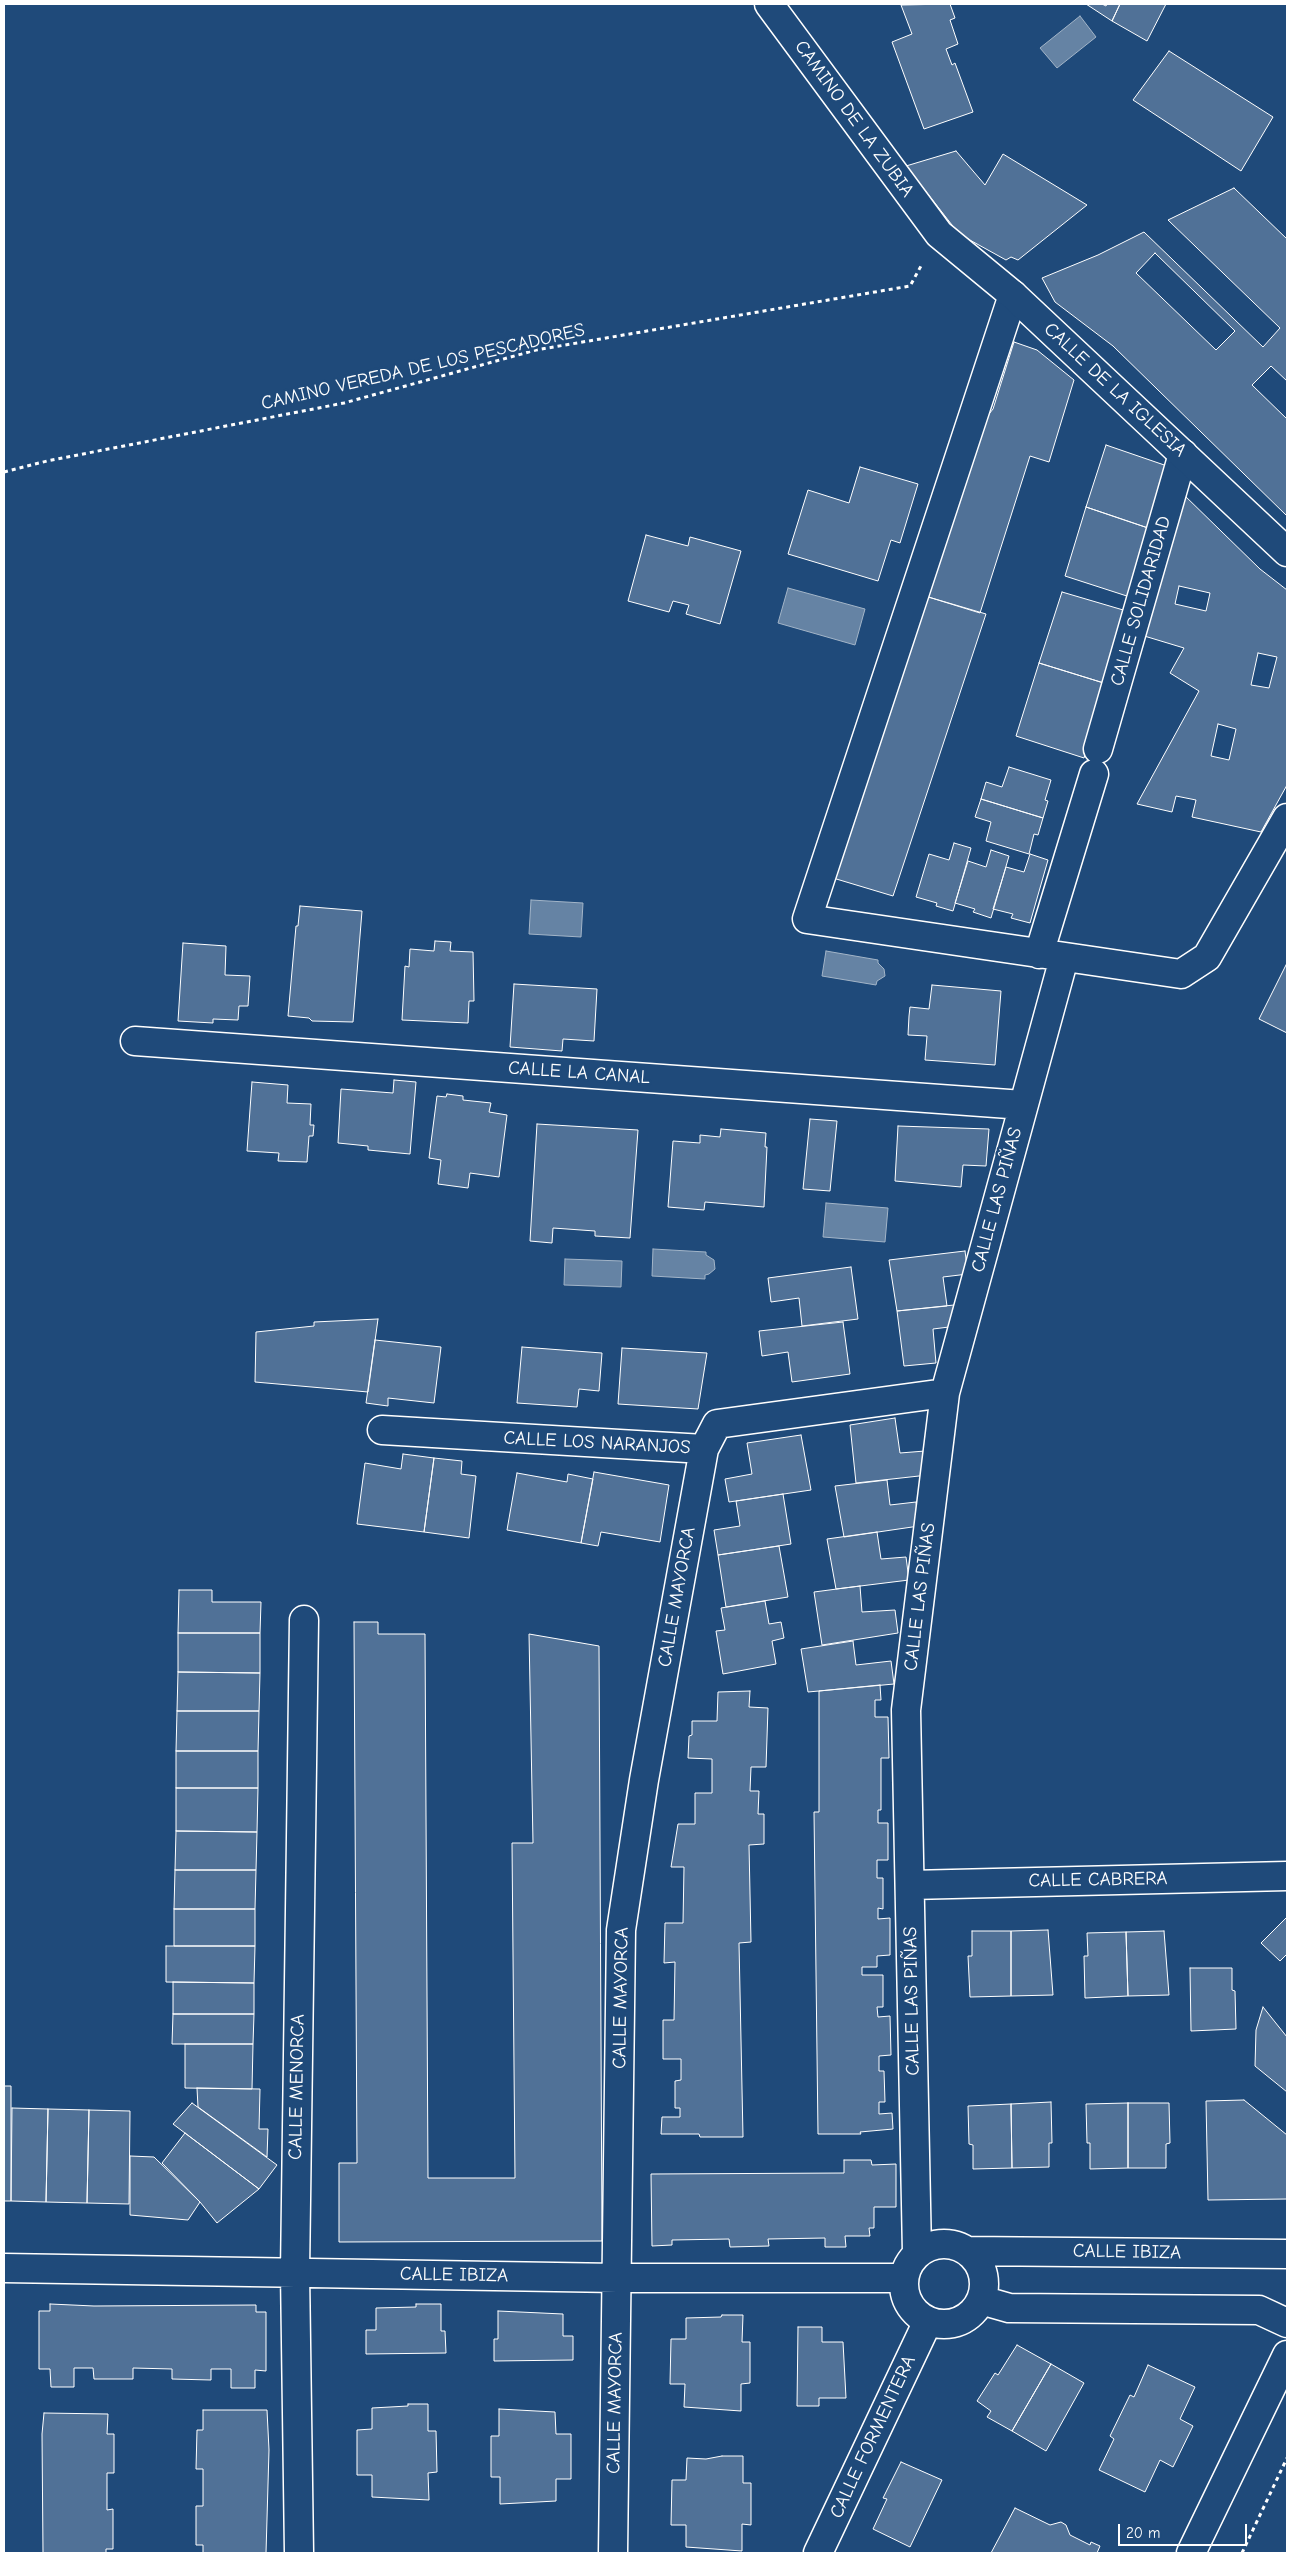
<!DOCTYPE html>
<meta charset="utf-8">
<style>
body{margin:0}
#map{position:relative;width:1291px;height:2557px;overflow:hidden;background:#1f4a7a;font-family:"Comic Neue",sans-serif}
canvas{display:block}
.frame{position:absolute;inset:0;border:5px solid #fff;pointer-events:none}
.scale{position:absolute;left:1118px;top:2524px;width:129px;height:22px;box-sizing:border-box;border:2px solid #fff;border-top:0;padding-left:6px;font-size:15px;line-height:18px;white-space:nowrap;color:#fff;-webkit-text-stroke:4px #1f4a7a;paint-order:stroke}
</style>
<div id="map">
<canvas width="1291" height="2557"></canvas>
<div class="frame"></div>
<div class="scale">20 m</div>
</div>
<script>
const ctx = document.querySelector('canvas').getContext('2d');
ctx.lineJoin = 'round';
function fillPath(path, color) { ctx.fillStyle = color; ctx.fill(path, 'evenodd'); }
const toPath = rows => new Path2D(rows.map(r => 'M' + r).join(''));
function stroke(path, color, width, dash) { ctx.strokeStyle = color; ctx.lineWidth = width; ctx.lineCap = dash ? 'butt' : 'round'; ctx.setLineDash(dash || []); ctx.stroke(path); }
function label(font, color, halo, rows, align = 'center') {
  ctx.font = font + ' "Comic Neue",sans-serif'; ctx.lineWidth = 5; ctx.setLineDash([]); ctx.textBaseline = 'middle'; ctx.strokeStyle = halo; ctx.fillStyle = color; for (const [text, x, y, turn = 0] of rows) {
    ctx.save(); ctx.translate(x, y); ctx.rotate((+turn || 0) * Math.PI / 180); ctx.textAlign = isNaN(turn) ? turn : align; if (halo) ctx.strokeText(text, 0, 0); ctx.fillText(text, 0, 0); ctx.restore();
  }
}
const water = toPath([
 [1080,16,1096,37,1057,68,1040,48,1080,16],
 [788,588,865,609,855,645,778,623,788,588],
 [531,900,583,903,581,937,529,934,531,900],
 [826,951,878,960,878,963,884,969,885,976,877,981,876,985,822,976,826,951],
 [826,1203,888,1208,885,1242,823,1237,826,1203],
 [653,1249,706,1252,706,1255,714,1260,715,1269,709,1274,705,1275,705,1279,652,1276,653,1249],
 [565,1259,622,1261,621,1287,564,1285,565,1259]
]);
fillPath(water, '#6583a4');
stroke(water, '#a3b5c8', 1);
const building = toPath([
 [950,4,955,18,950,20,958,44,946,49,952,65,955,63,973,112,924,129,892,42,912,34,901,5,950,4],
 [1086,4,1102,4,1106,6,1107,4,1120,4,1112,21,1086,4],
 [1120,4,1166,4,1147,41,1112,21,1120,4],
 [1169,51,1273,117,1241,171,1133,100,1169,51],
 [956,151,985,185,1003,154,1087,205,1018,260,1011,257,1006,260,959,234,906,166,956,151],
 [1234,188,1287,239,1287,381,1271,366,1252,385,1287,419,1287,516,1113,346,1055,302,1042,278,1098,255,1144,232,1263,347,1280,328,1168,220,1234,188],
 [1155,253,1235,331,1216,350,1136,273,1155,253],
 [1014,342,1037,350,1074,380,1049,462,1030,456,980,613,925,596,978,428,993,409,1014,342],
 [1106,445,1173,468,1154,530,1086,507,1106,445],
 [860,467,918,484,900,543,891,540,878,581,788,554,808,490,849,503,860,467],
 [1182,493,1260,569,1287,590,1287,785,1261,832,1192,817,1196,800,1176,796,1172,812,1137,804,1199,691,1170,673,1184,648,1141,635,1182,493],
 [1179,586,1210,593,1206,611,1175,604,1179,586],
 [1258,653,1277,657,1269,688,1251,685,1258,653],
 [1218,724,1236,729,1229,760,1211,756,1218,724],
 [1086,507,1154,530,1133,598,1065,576,1086,507],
 [646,535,688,546,690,537,741,551,720,624,686,614,689,605,673,601,669,612,628,601,646,535],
 [1062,592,1130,612,1107,684,1039,663,1062,592],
 [925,596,986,614,893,896,833,878,925,596],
 [1039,663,1107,684,1084,758,1016,736,1039,663],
 [1009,767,1051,780,1045,800,1048,801,1043,818,981,799,986,782,1002,787,1009,767],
 [981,799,1043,818,1038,835,1034,834,1029,854,986,841,991,822,975,817,981,799],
 [954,843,971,848,953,911,936,906,937,903,916,897,929,854,949,860,954,843],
 [991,850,1009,856,991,918,973,912,975,909,955,903,968,861,986,867,991,850],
 [1030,854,1048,860,1030,923,1011,918,1013,914,993,909,1006,867,1024,872,1030,854],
 [300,906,362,911,353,1022,312,1021,309,1018,288,1016,296,926,298,926,300,906],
 [435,941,451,942,450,951,473,952,474,1001,469,1001,468,1023,402,1020,405,966,409,967,410,949,434,951,435,941],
 [183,943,226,946,225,975,250,976,248,1006,239,1006,238,1020,213,1019,213,1023,178,1021,183,943],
 [1287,963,1287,1033,1259,1019,1287,963],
 [514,984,597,989,594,1041,563,1039,562,1051,510,1047,514,984],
 [932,985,1001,991,995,1065,925,1060,927,1036,908,1035,909,1016,910,1007,929,1009,932,985],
 [394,1080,416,1082,410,1154,368,1150,368,1146,338,1143,341,1089,393,1093,394,1080],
 [252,1082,288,1085,287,1103,311,1104,310,1125,314,1125,313,1136,309,1136,307,1162,278,1161,279,1153,247,1151,252,1082],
 [447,1094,463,1096,463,1100,491,1103,489,1112,507,1115,499,1177,470,1173,468,1188,438,1184,441,1160,429,1158,437,1096,446,1097,447,1094],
 [810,1119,837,1121,830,1191,803,1189,810,1119],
 [537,1124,638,1130,630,1238,595,1236,595,1231,553,1228,552,1243,530,1241,537,1124],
 [898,1126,989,1129,986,1166,963,1165,961,1187,895,1181,898,1126],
 [721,1129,766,1133,765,1147,767,1147,764,1207,705,1202,704,1210,668,1207,673,1141,700,1143,700,1135,720,1137,721,1129],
 [965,1251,968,1274,943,1277,947,1306,897,1311,889,1260,965,1251],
 [851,1267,858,1319,802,1326,799,1298,771,1302,768,1278,851,1267],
 [954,1305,957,1326,933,1329,936,1363,904,1366,897,1311,954,1305],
 [378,1319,368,1392,255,1382,256,1332,314,1326,314,1322,378,1319],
 [843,1322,850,1374,792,1382,788,1352,762,1356,759,1331,843,1322],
 [375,1340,441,1347,434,1403,388,1398,388,1406,366,1403,375,1340],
 [522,1347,602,1353,599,1391,579,1389,577,1407,517,1403,522,1347],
 [622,1348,707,1353,698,1409,618,1404,622,1348],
 [895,1418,900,1453,925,1451,928,1475,856,1483,850,1425,895,1418],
 [801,1435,811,1490,729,1502,725,1479,752,1474,747,1443,801,1435],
 [403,1454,434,1458,424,1532,357,1524,365,1463,401,1469,403,1454],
 [434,1458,462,1461,461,1474,476,1476,469,1538,424,1532,434,1458],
 [594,1472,669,1485,660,1542,601,1532,598,1546,581,1543,594,1472],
 [517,1473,567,1482,568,1474,593,1479,581,1543,507,1530,517,1473],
 [887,1480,890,1505,916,1502,919,1526,844,1537,835,1486,887,1480],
 [783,1494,791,1544,718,1555,714,1530,740,1526,736,1501,783,1494],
 [877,1532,881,1559,906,1557,909,1580,836,1589,827,1539,877,1532],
 [779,1546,788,1597,726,1607,718,1555,779,1546],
 [860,1586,862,1612,895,1610,898,1633,822,1645,814,1592,860,1586],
 [179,1590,212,1590,212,1602,261,1602,260,1633,178,1633,179,1590],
 [765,1601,769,1624,781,1622,784,1638,772,1641,776,1664,723,1674,716,1631,725,1630,721,1608,765,1601],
 [354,1622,378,1622,378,1634,425,1634,428,2178,515,2178,512,1843,533,1843,529,1634,599,1646,602,2241,339,2242,339,2163,357,2163,354,1622],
 [178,1633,260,1633,260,1673,178,1672,178,1633],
 [853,1641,856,1665,891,1661,894,1684,808,1692,801,1649,853,1641],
 [178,1672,260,1673,259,1711,177,1711,178,1672],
 [880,1685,881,1700,875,1700,875,1717,888,1717,889,1758,881,1758,881,1810,878,1810,878,1823,888,1823,888,1860,877,1860,877,1878,883,1878,883,1909,878,1908,878,1919,890,1918,890,1955,877,1956,877,1967,862,1967,862,1975,883,1975,883,2007,877,2007,878,2017,890,2016,891,2055,879,2056,879,2071,884,2071,885,2102,879,2102,879,2114,892,2113,893,2129,860,2132,861,2134,818,2134,814,1812,819,1812,819,1691,880,1685],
 [750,1691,749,1707,768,1708,766,1767,751,1767,750,1791,759,1791,758,1814,764,1814,764,1844,749,1845,751,1942,739,1943,743,2137,700,2137,699,2134,661,2134,662,2117,680,2117,680,2108,675,2108,675,2081,681,2080,681,2059,663,2059,663,2020,674,2020,675,1962,664,1963,665,1923,683,1923,684,1867,671,1867,678,1824,695,1824,695,1793,712,1793,712,1759,688,1758,689,1736,692,1735,692,1721,717,1721,718,1692,750,1691],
 [177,1711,259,1711,258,1751,176,1751,177,1711],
 [176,1751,258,1751,258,1788,176,1788,176,1751],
 [176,1788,258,1788,257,1832,176,1831,176,1788],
 [176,1831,257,1832,256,1870,175,1870,176,1831],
 [175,1870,256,1870,255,1909,174,1909,175,1870],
 [174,1909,255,1909,255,1946,174,1946,174,1909],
 [1287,1917,1287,1954,1280,1961,1261,1943,1287,1917],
 [1048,1930,1053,1995,1011,1996,1011,1931,1048,1930],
 [972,1931,1011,1931,1011,1996,970,1997,968,1956,972,1956,972,1931],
 [1164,1931,1169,1995,1128,1996,1126,1932,1164,1931],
 [1126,1932,1128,1996,1085,1998,1084,1956,1088,1956,1087,1933,1126,1932],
 [166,1946,255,1946,254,1983,166,1982,166,1946],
 [1190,1968,1232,1968,1232,1990,1235,1991,1236,2029,1191,2031,1190,1968],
 [173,1982,254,1983,254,2014,173,2014,173,1982],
 [1263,2007,1287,2037,1287,2092,1255,2066,1256,2030,1263,2007],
 [173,2014,254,2014,253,2044,172,2044,173,2014],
 [185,2044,253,2044,252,2089,185,2088,185,2044],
 [4,2086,11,2086,11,2201,4,2201,4,2086],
 [197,2088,260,2089,259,2129,268,2129,267,2157,198,2107,197,2088],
 [1244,2100,1287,2135,1287,2199,1208,2200,1206,2101,1244,2100],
 [1051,2102,1052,2143,1049,2143,1049,2167,1012,2168,1011,2104,1051,2102],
 [192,2103,277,2165,259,2189,173,2124,192,2103],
 [1128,2103,1128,2168,1090,2169,1090,2143,1087,2143,1086,2104,1128,2103],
 [1128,2103,1169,2103,1170,2143,1166,2144,1166,2168,1128,2168,1128,2103],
 [1011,2104,1012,2168,973,2169,973,2145,969,2144,968,2106,1011,2104],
 [12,2108,48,2109,46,2202,11,2201,12,2108],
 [48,2109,89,2110,87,2203,46,2202,48,2109],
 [89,2110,130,2111,129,2204,87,2203,89,2110],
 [185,2133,259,2189,217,2223,200,2202,162,2163,185,2133],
 [130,2156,154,2157,200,2202,188,2220,130,2215,130,2156],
 [844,2160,871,2160,872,2165,896,2164,896,2207,874,2207,874,2228,869,2228,870,2236,845,2236,846,2247,825,2247,825,2238,768,2239,769,2246,730,2247,729,2239,672,2240,672,2245,652,2246,651,2174,844,2173,844,2160],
 [50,2304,94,2306,256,2305,256,2312,266,2312,266,2371,255,2370,255,2388,231,2388,231,2369,211,2369,211,2380,172,2379,172,2369,133,2368,133,2379,94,2379,93,2368,74,2368,74,2387,51,2387,50,2369,39,2369,39,2311,50,2311,50,2304],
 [416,2304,441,2304,441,2331,445,2331,446,2353,366,2354,366,2330,376,2330,376,2308,416,2307,416,2304],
 [498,2311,563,2314,563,2336,573,2336,573,2360,494,2361,494,2339,498,2339,498,2311],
 [722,2315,743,2315,742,2342,750,2342,750,2383,741,2384,741,2411,684,2407,685,2384,670,2384,671,2339,686,2339,686,2318,721,2317,722,2315],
 [798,2327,822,2327,822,2342,843,2342,846,2398,819,2398,819,2406,797,2406,798,2327],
 [1017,2345,1051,2364,1012,2431,987,2417,991,2411,977,2401,995,2373,998,2375,1017,2345],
 [1051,2364,1084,2383,1046,2451,1012,2431,1051,2364],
 [1148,2365,1195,2387,1180,2419,1193,2426,1173,2467,1160,2460,1145,2492,1099,2470,1114,2439,1110,2436,1130,2395,1134,2397,1148,2365],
 [408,2404,428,2404,428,2431,436,2431,437,2472,428,2473,429,2500,372,2497,372,2475,357,2475,357,2430,372,2429,372,2408,408,2406,408,2404],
 [499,2409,555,2412,556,2434,571,2434,571,2479,556,2479,556,2501,500,2504,500,2477,491,2477,491,2436,499,2436,499,2409],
 [203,2410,267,2410,269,2450,266,2553,203,2553,203,2545,196,2545,196,2506,203,2506,203,2469,196,2469,197,2430,203,2430,203,2410],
 [44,2413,108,2414,107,2434,114,2434,114,2473,107,2473,107,2510,113,2509,113,2549,106,2549,106,2553,43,2553,42,2434,44,2413],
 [722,2456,743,2456,743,2483,751,2483,751,2525,742,2524,742,2551,686,2547,686,2525,671,2525,672,2480,686,2480,687,2458,706,2459,722,2456],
 [901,2462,942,2480,910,2547,873,2529,887,2499,883,2498,901,2462],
 [1015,2508,1050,2525,1061,2522,1066,2525,1070,2535,1090,2545,1091,2542,1100,2546,1097,2553,991,2553,1015,2508]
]);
fillPath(building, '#507197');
stroke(building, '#fff', 1);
const minor = toPath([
 [1013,295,807,919,1181,974,1207,957,1287,818],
 [1098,749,1183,454],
 [1039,954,1094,774],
 [135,1041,1023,1105],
 [382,1430,704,1449],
 [910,1885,1287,1876],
 '904 2284a40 40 0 1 1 80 0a40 40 0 1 1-80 0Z',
 [967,2251,1287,2254],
 [917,2253,906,1710,945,1393,1064,958],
 [4,2268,617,2278,904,2278],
 [981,2300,1009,2308,1259,2310,1287,2323],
 [299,2553,295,2272,304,1620],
 [613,2553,621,1930,644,1780,704,1449,717,1424,945,1393],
 [818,2553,928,2321]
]);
const tertiary = toPath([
 [769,4,939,234,1013,295,1287,552],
 [1191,2553,1287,2355]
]);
stroke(minor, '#fff', 31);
stroke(tertiary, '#fff', 31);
stroke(toPath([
 [4,472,47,461,344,403,536,350,910,286,921,266],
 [1242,2553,1287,2458]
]), '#fff', 3, [4, 4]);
stroke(minor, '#1f4a7a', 28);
stroke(tertiary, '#1f4a7a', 28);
label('19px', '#fff', '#1f4a7a', [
 ["CAMINO DE LA ZUBIA",854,119,54],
 ["CAMINO VEREDA DE LOS PESCADORES",423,367,-13],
 ["CALLE DE LA IGLESIA",1115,390,43],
 ["CALLE SOLIDARIDAD",1141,601,-74],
 ["CALLE LA CANAL",579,1073,4],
 ["CALLE LAS PIÑAS",997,1200,-75],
 ["CALLE LOS NARANJOS",597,1443,3],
 ["CALLE MAYORCA",677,1597,-80],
 ["CALLE LAS PIÑAS",920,1597,-83],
 ["CALLE CABRERA",1098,1880,-1],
 ["CALLE MAYORCA",621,1998,-89],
 ["CALLE LAS PIÑAS",912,2001,-91],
 ["CALLE MENORCA",297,2087,-89],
 ["CALLE IBIZA",1127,2252,1],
 ["CALLE IBIZA",454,2275,1],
 ["CALLE MAYORCA",615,2403,-89],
 ["CALLE FORMENTERA",873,2437,-65]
]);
</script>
